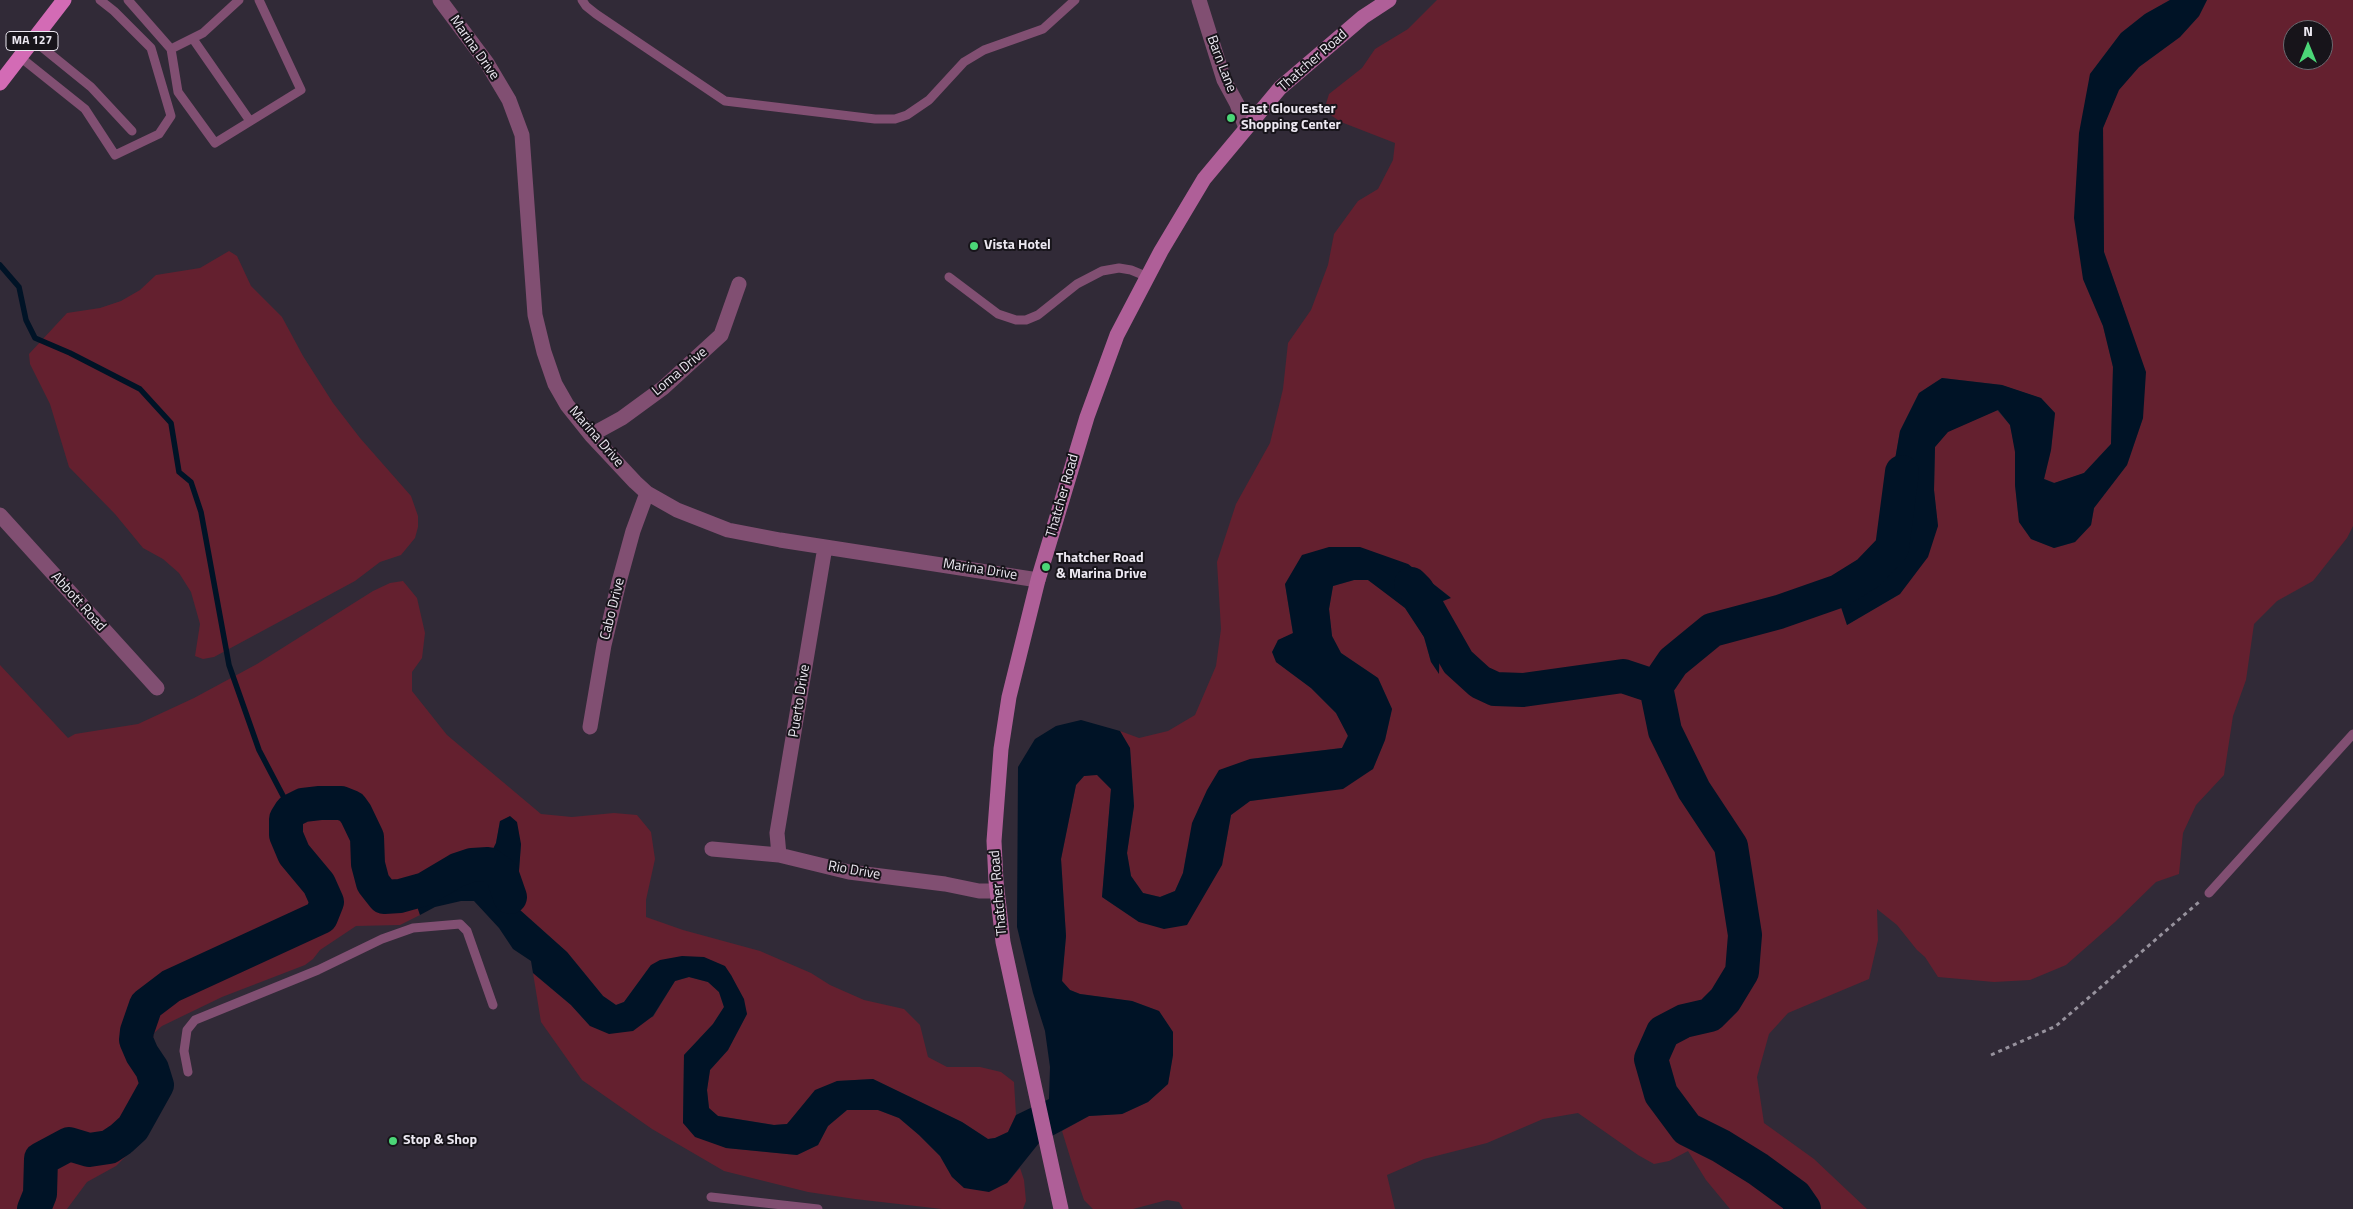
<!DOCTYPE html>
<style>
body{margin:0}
#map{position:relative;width:2353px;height:1209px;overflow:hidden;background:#312a37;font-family:"Titillium Web",sans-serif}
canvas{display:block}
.north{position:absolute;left:2283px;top:20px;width:50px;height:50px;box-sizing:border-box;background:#17141a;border:1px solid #6c6970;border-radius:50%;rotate:0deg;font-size:14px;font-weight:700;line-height:20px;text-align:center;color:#ece8f1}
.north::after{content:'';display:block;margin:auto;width:18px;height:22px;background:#4bd677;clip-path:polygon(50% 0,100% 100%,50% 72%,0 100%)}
</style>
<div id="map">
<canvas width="2353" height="1209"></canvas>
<div class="north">N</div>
</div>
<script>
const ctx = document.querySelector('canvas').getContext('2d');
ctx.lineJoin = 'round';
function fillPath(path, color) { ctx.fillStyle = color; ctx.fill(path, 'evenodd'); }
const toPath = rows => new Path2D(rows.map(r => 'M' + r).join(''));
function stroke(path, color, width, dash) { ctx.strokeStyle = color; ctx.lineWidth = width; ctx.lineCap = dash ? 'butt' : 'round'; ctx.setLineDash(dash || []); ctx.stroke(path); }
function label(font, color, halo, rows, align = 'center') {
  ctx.font = font + ' "Titillium Web",sans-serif'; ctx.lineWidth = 4; ctx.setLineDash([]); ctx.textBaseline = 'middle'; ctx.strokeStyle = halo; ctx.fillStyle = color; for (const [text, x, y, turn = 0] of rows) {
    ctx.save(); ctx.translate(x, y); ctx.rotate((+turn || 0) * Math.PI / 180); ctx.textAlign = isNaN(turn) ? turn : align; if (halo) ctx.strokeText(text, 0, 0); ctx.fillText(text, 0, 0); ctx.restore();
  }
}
fillPath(toPath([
 [1437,0,2170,0,2145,14,2121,33,2090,74,2083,279,2103,326,2113,367,2111,444,2084,473,2055,483,2044,479,2051,450,2055,413,2041,398,2002,385,1942,378,1919,393,1900,431,1891,482,1897,521,1891,563,1876,573,1836,592,1847,625,1900,594,1938,526,1934,490,1935,447,1947,432,1997,410,2010,425,2016,452,2015,485,2019,522,2031,539,2054,548,2075,542,2091,525,2094,508,2127,465,2143,418,2124,310,2104,252,2103,128,2118,90,2139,67,2180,37,2199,16,2207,0,2353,0,2353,526,2347,538,2313,581,2277,601,2254,624,2246,680,2233,716,2224,775,2196,805,2183,833,2179,874,2156,882,2115,922,2066,965,2030,980,1994,982,1938,977,1925,957,1917,950,1897,925,1877,909,1878,940,1869,979,1788,1013,1769,1034,1757,1077,1764,1123,1814,1159,1867,1209,1730,1209,1706,1180,1688,1151,1669,1161,1654,1164,1638,1155,1578,1113,1543,1119,1487,1143,1424,1159,1387,1175,1395,1209,1183,1209,1179,1202,1167,1200,1133,1209,1093,1209,1084,1200,1075,1173,1062,1131,1089,1116,1122,1114,1148,1102,1168,1084,1173,1055,1173,1032,1159,1011,1132,1001,1080,994,1070,990,1062,981,1066,936,1061,859,1076,785,1084,776,1097,774,1111,789,1102,897,1139,922,1222,865,1231,815,1250,801,1294,795,1373,769,1385,740,1392,709,1378,678,1341,653,1332,636,1329,609,1333,586,1354,580,1368,580,1389,595,1405,608,1424,637,1431,662,1440,635,1430,610,1450,597,1408,564,1285,584,1293,634,1278,640,1276,662,1311,688,1336,713,1348,735,1342,748,1250,759,1187,850,1183,873,1175,891,1160,897,1143,893,1131,876,1127,853,1134,806,1130,748,1120,731,1139,738,1168,731,1195,715,1216,666,1221,629,1217,562,1236,504,1270,443,1283,389,1288,343,1311,310,1328,265,1334,234,1358,201,1378,189,1393,160,1395,143,1341,122,1332,116,1325,107,1329,94,1362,68,1375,49,1408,29],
 [2293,30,2323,30,2323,60,2293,60],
 [229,251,237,256,251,286,282,317,303,356,333,403,360,438,411,496,418,516,418,527,415,538,401,555,380,562,355,581,214,657,203,659,195,656,200,624,191,592,179,573,163,559,143,548,115,514,69,467,50,404,30,364,29,354,67,313,100,308,121,301,140,290,156,275,200,268],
 [403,581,417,598,425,633,422,658,412,672,412,691,447,735,541,814,572,817,614,813,637,815,651,832,655,859,646,900,646,917,683,930,760,951,811,973,830,985,864,1000,904,1009,920,1025,928,1057,947,1067,980,1067,1001,1072,1014,1082,1016,1115,1008,1132,995,1138,988,1139,962,1122,873,1079,837,1081,787,1124,774,1125,718,1116,709,1109,707,1090,710,1070,728,1050,747,1014,731,975,651,965,624,1002,616,1005,603,996,567,952,520,910,517,897,521,844,500,821,496,843,486,863,477,869,466,869,444,875,425,885,417,894,416,903,420,915,400,925,356,926,320,950,313,959,305,965,222,997,162,1026,154,1033,152,1044,165,1089,144,1135,130,1152,116,1166,87,1182,67,1209,0,1209,0,665,68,738,75,734,138,724,194,698,257,664,373,591,390,583],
 [533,973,571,1005,590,1026,653,1017,675,981,689,977,708,982,719,992,724,1007,713,1024,684,1055,683,1123,726,1148,797,1155,818,1145,828,1126,847,1110,878,1110,899,1118,919,1135,940,1156,952,1177,1007,1183,1020,1168,1024,1180,1026,1201,1023,1209,942,1209,855,1199,808,1192,724,1171,652,1129,582,1080,541,1022]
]), '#64202f');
fillPath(toPath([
 [2170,0,2207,0,2199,16,2180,37,2139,67,2119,90,2103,128,2104,252,2146,372,2143,418,2127,465,2094,508,2091,525,2075,542,2054,548,2031,539,2019,522,2015,485,2015,452,2010,425,1998,410,1948,432,1935,447,1934,490,1938,526,1928,557,1900,594,1847,625,1836,592,1876,573,1891,563,1897,521,1891,482,1900,431,1919,393,1942,378,2002,385,2041,398,2055,413,2051,450,2044,479,2054,483,2084,473,2111,444,2113,367,2103,326,2083,279,2074,218,2079,133,2090,74,2121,33,2145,14],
 [1329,547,1360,547,1408,564,1451,598,1440,602,1430,610,1440,635,1439,674,1431,662,1424,637,1405,608,1368,580,1354,580,1333,586,1329,609,1332,636,1341,653,1378,678,1392,709,1385,740,1373,769,1343,789,1250,801,1231,815,1222,865,1187,925,1164,929,1139,922,1102,897,1111,789,1097,775,1084,776,1076,785,1061,859,1066,936,1062,981,1070,990,1080,994,1132,1001,1159,1011,1173,1032,1173,1055,1168,1084,1148,1102,1122,1114,1089,1116,1039,1143,1007,1183,989,1192,964,1188,952,1177,940,1156,919,1135,899,1118,878,1110,847,1110,828,1126,818,1145,797,1155,726,1148,695,1137,683,1123,684,1055,713,1024,724,1007,719,992,708,982,689,977,675,981,653,1016,633,1031,609,1034,590,1026,571,1005,533,973,531,961,513,949,499,928,474,901,461,901,435,907,420,915,416,903,417,894,425,885,444,875,466,869,477,869,486,863,496,843,500,821,510,816,517,822,521,844,517,897,520,910,567,952,603,996,616,1005,624,1002,651,965,660,960,682,956,704,957,725,966,731,975,744,999,747,1014,728,1050,710,1070,707,1090,709,1108,718,1116,774,1125,787,1124,815,1090,837,1081,873,1079,962,1122,988,1139,995,1138,1008,1132,1016,1115,1049,1099,1050,1067,1045,1031,1033,993,1017,927,1018,767,1035,739,1056,726,1081,720,1120,731,1130,748,1134,806,1127,853,1131,876,1143,893,1160,897,1175,891,1183,873,1192,823,1207,790,1219,770,1250,759,1342,748,1348,736,1336,713,1311,688,1276,662,1272,652,1278,640,1293,633,1285,584,1302,555]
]), '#001326');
stroke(toPath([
 [0,265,19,287,26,320,35,338,70,353,140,389,171,423,179,472,191,482,201,512,229,665,259,750,291,811]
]), '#001326', 5.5);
stroke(toPath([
 [1411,584,1417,590,1458,662,1480,682,1495,689,1523,690,1623,676,1656,687],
 [34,1209,40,1194,41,1159,69,1144,89,1150,109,1147,121,1139,133,1128,157,1085,152,1069,142,1054,136,1040,137,1031,146,1005,171,986,321,917,327,902,319,884,294,854,286,835,286,819,291,811,303,805,320,803,341,803,351,807,356,814,367,837,368,864,373,883,384,897,400,896,425,889,457,870,472,865,488,864,502,874,510,897],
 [1804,1209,1795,1196,1758,1169,1721,1146,1687,1129,1661,1094,1651,1059,1663,1032,1684,1021,1710,1015,1725,1000,1742,972,1745,935,1731,846,1694,790,1665,731,1656,687,1673,662,1712,630,1779,612,1839,591,1868,573,1892,548,1902,472]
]), '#001326', 34);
stroke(toPath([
 [1991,1055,2056,1026,2199,902]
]), '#97929d', 3, [4, 4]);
stroke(toPath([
 [128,0,171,49,178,92,215,143,301,90,259,0],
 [582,0,586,6,596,14,725,101,875,119,895,119,907,115,929,100,964,62,984,50,1043,29,1075,0],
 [193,39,250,121],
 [33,40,91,87,132,131],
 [171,49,203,33,239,0],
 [20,57,85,109,115,155,159,134,171,116,151,48,114,11,100,0],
 [949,277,998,314,1016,320,1026,320,1038,315,1077,284,1102,271,1119,268,1131,270,1148,277],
 [2209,893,2353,734],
 [188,1072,184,1051,187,1030,195,1020,318,970,382,939,413,928,460,924,467,931,493,1005],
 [711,1197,818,1209]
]), '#814f72', 9);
stroke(toPath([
 [440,0,487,63,509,100,522,135,535,315,544,352,555,384,567,405,591,435,635,482,647,493,677,510,728,530,780,540,1038,580],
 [1199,0,1224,80,1237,104,1246,128],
 [591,435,622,418,663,388,721,335,739,284],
 [0,515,157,688],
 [590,727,604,645,619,582,633,531,647,493],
 [712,849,779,855,849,872,945,884,979,891,997,891],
 [779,855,777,833,825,547]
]), '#814f72', 15);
stroke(toPath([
 [1061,1209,1003,942,996,881,994,841,1001,749,1009,697,1038,580,1087,417,1117,335,1161,251,1204,179,1280,88,1363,17,1389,0]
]), '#af5f98', 15);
stroke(toPath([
 [0,83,64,0]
]), '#d36bb5', 15);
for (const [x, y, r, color] of [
 [1231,118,5,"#4bd677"],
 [974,246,5,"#4bd677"],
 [1046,567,5,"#4bd677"],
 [393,1141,5,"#4bd677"]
]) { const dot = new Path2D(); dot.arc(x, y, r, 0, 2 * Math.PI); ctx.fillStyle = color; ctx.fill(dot); stroke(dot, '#17141a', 2); }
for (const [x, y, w] of [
 [32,41,52]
]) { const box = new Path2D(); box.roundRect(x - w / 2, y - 9.5, w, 19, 4); ctx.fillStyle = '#17141a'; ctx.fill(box); stroke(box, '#ece8f1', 1); }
label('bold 12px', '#ece8f1', null, [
 ["MA 127",32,41]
]);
label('14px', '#ece8f1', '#17141a', [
 ["Marina Drive",474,48,55],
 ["Thatcher Road",1313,61,-41],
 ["Barn Lane",1221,64,69],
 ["Loma Drive",680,372,-40],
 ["Marina Drive",596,437,49],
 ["Thatcher Road",1063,496,-74],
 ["Marina Drive",980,570,9],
 ["Abbott Road",78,602,48],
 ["Cabo Drive",613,609,-76],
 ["Puerto Drive",800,701,-81],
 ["Rio Drive",854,871,10],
 ["Thatcher Road",999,893,-95]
]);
label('bold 14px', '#ece8f1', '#17141a', [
 ["East Gloucester",1241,110],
 ["Shopping Center",1241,126],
 ["Vista Hotel",984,246],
 ["Thatcher Road",1056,559],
 ["& Marina Drive",1056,575],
 ["Stop & Shop",403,1141]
], 'left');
</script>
